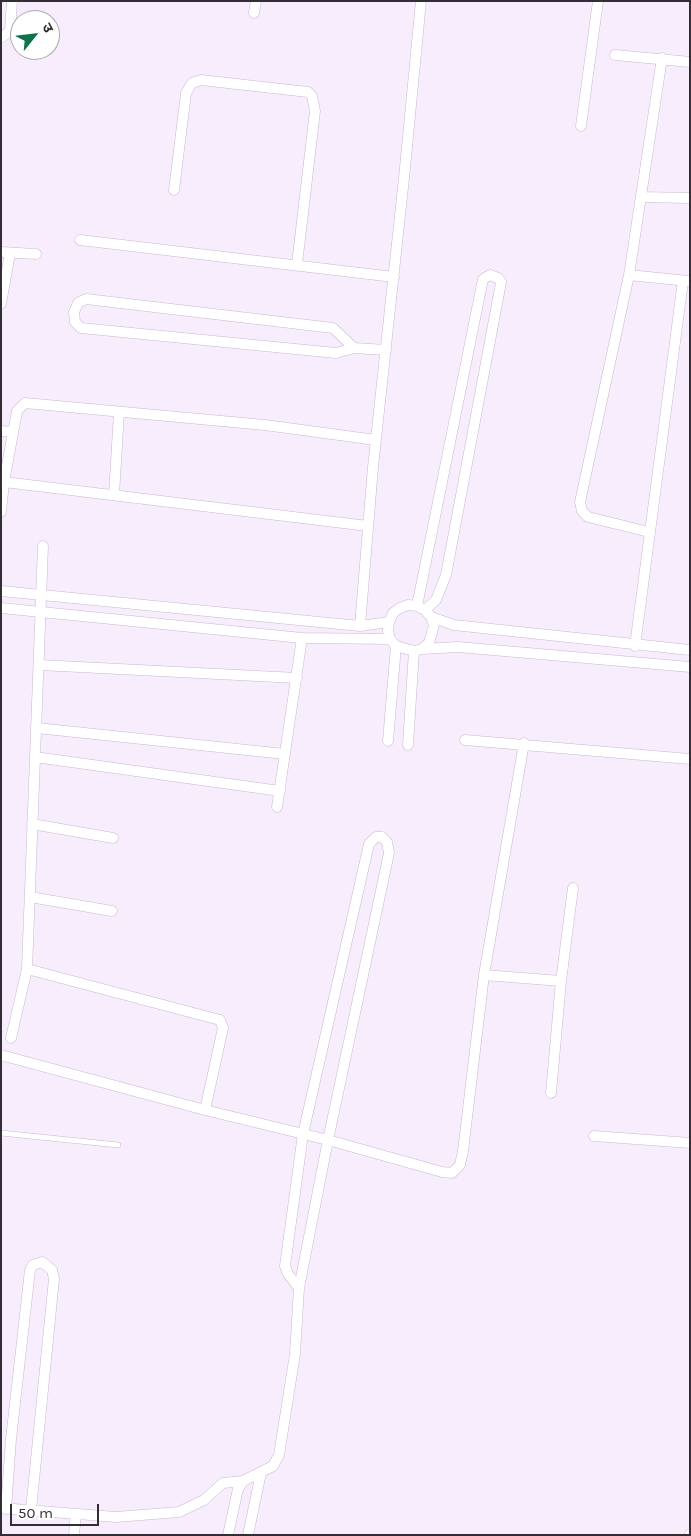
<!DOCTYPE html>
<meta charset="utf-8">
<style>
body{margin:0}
#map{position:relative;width:691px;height:1536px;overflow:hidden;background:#f7edfd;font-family:Karla,"Noto Sans Devanagari",sans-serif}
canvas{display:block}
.frame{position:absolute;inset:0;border:2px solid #332e36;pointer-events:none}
.north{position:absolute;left:10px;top:10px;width:50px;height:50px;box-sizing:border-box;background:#fff;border:1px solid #adabaf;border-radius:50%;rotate:61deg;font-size:14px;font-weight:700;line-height:20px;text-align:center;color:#332e36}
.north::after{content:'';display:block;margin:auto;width:18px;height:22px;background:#0e734b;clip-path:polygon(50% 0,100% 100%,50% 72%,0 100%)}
.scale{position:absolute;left:10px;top:1504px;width:89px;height:22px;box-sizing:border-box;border:2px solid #332e36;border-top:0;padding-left:6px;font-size:15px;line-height:18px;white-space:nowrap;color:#332e36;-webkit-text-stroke:4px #fff;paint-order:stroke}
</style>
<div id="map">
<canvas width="691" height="1536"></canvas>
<div class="frame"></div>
<div class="north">उ</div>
<div class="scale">50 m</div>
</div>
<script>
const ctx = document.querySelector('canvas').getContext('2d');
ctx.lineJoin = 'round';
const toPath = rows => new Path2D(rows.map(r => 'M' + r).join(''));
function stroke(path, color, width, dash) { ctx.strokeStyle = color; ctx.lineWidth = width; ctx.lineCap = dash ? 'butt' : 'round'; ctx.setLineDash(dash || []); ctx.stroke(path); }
const service = toPath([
 [1,1133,118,1145]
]);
const minor = toPath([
 [254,13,256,1],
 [1,38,10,31,12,1],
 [615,55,690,62],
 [581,126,598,1],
 [174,190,186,93,192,83,201,80,308,92,312,96,315,111,297,264],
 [642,197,690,198],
 [80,240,394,277],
 [1,252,36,254],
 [629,275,688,281],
 [1,304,10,253],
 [354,348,333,328,86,299,78,303,74,312,75,322,81,328,336,353,354,348,386,350],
 [1,431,13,432],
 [4,482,368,526],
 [114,495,119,412],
 [1,512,4,482,17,411,25,403,265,425,376,440],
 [649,532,588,517,582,511,580,502,629,275,662,58],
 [1,591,360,626,389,622],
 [417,606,483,279,490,275,498,278,501,282,500,288,446,575,436,600,425,610],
 [1,608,302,638,390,639,396,646,414,651,422,649,429,643,434,625,431,617,425,610,417,606,408,605,400,608,393,613,389,622,388,631,390,639],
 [431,617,454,625,690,650],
 [360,626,373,467,404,178,421,1],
 [635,646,683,281],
 [422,649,458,647,690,667],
 [40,665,297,678],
 [37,728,285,754],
 [465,740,690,759],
 [388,741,396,646],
 [408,745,414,651],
 [35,757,280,791],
 [277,807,302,638],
 [32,824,113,838],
 [30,897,112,911],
 [27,969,220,1020,223,1028,205,1110],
 [484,975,561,981,551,1093],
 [561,981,573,888],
 [11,1038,27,969,43,546],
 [1,1055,205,1110,328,1140,442,1172,452,1173,460,1165,463,1151,484,975,524,743],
 [594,1136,690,1143],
 [1,1508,116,1517,179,1512,204,1500,223,1483,243,1481],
 [6,1509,11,1439,30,1270,33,1265,42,1262,52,1270,54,1279,31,1510],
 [74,1535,76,1514],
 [228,1535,238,1489,243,1481,273,1466,279,1455,295,1354,299,1288,328,1140,389,853,387,842,382,837,376,837,369,844,303,1134,285,1266,288,1274,299,1288],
 [248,1535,261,1473],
 [690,1535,690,1534]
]);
stroke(service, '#c6bacd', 6);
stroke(minor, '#c6bacd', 11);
stroke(service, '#fff', 5);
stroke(minor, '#fff', 10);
</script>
